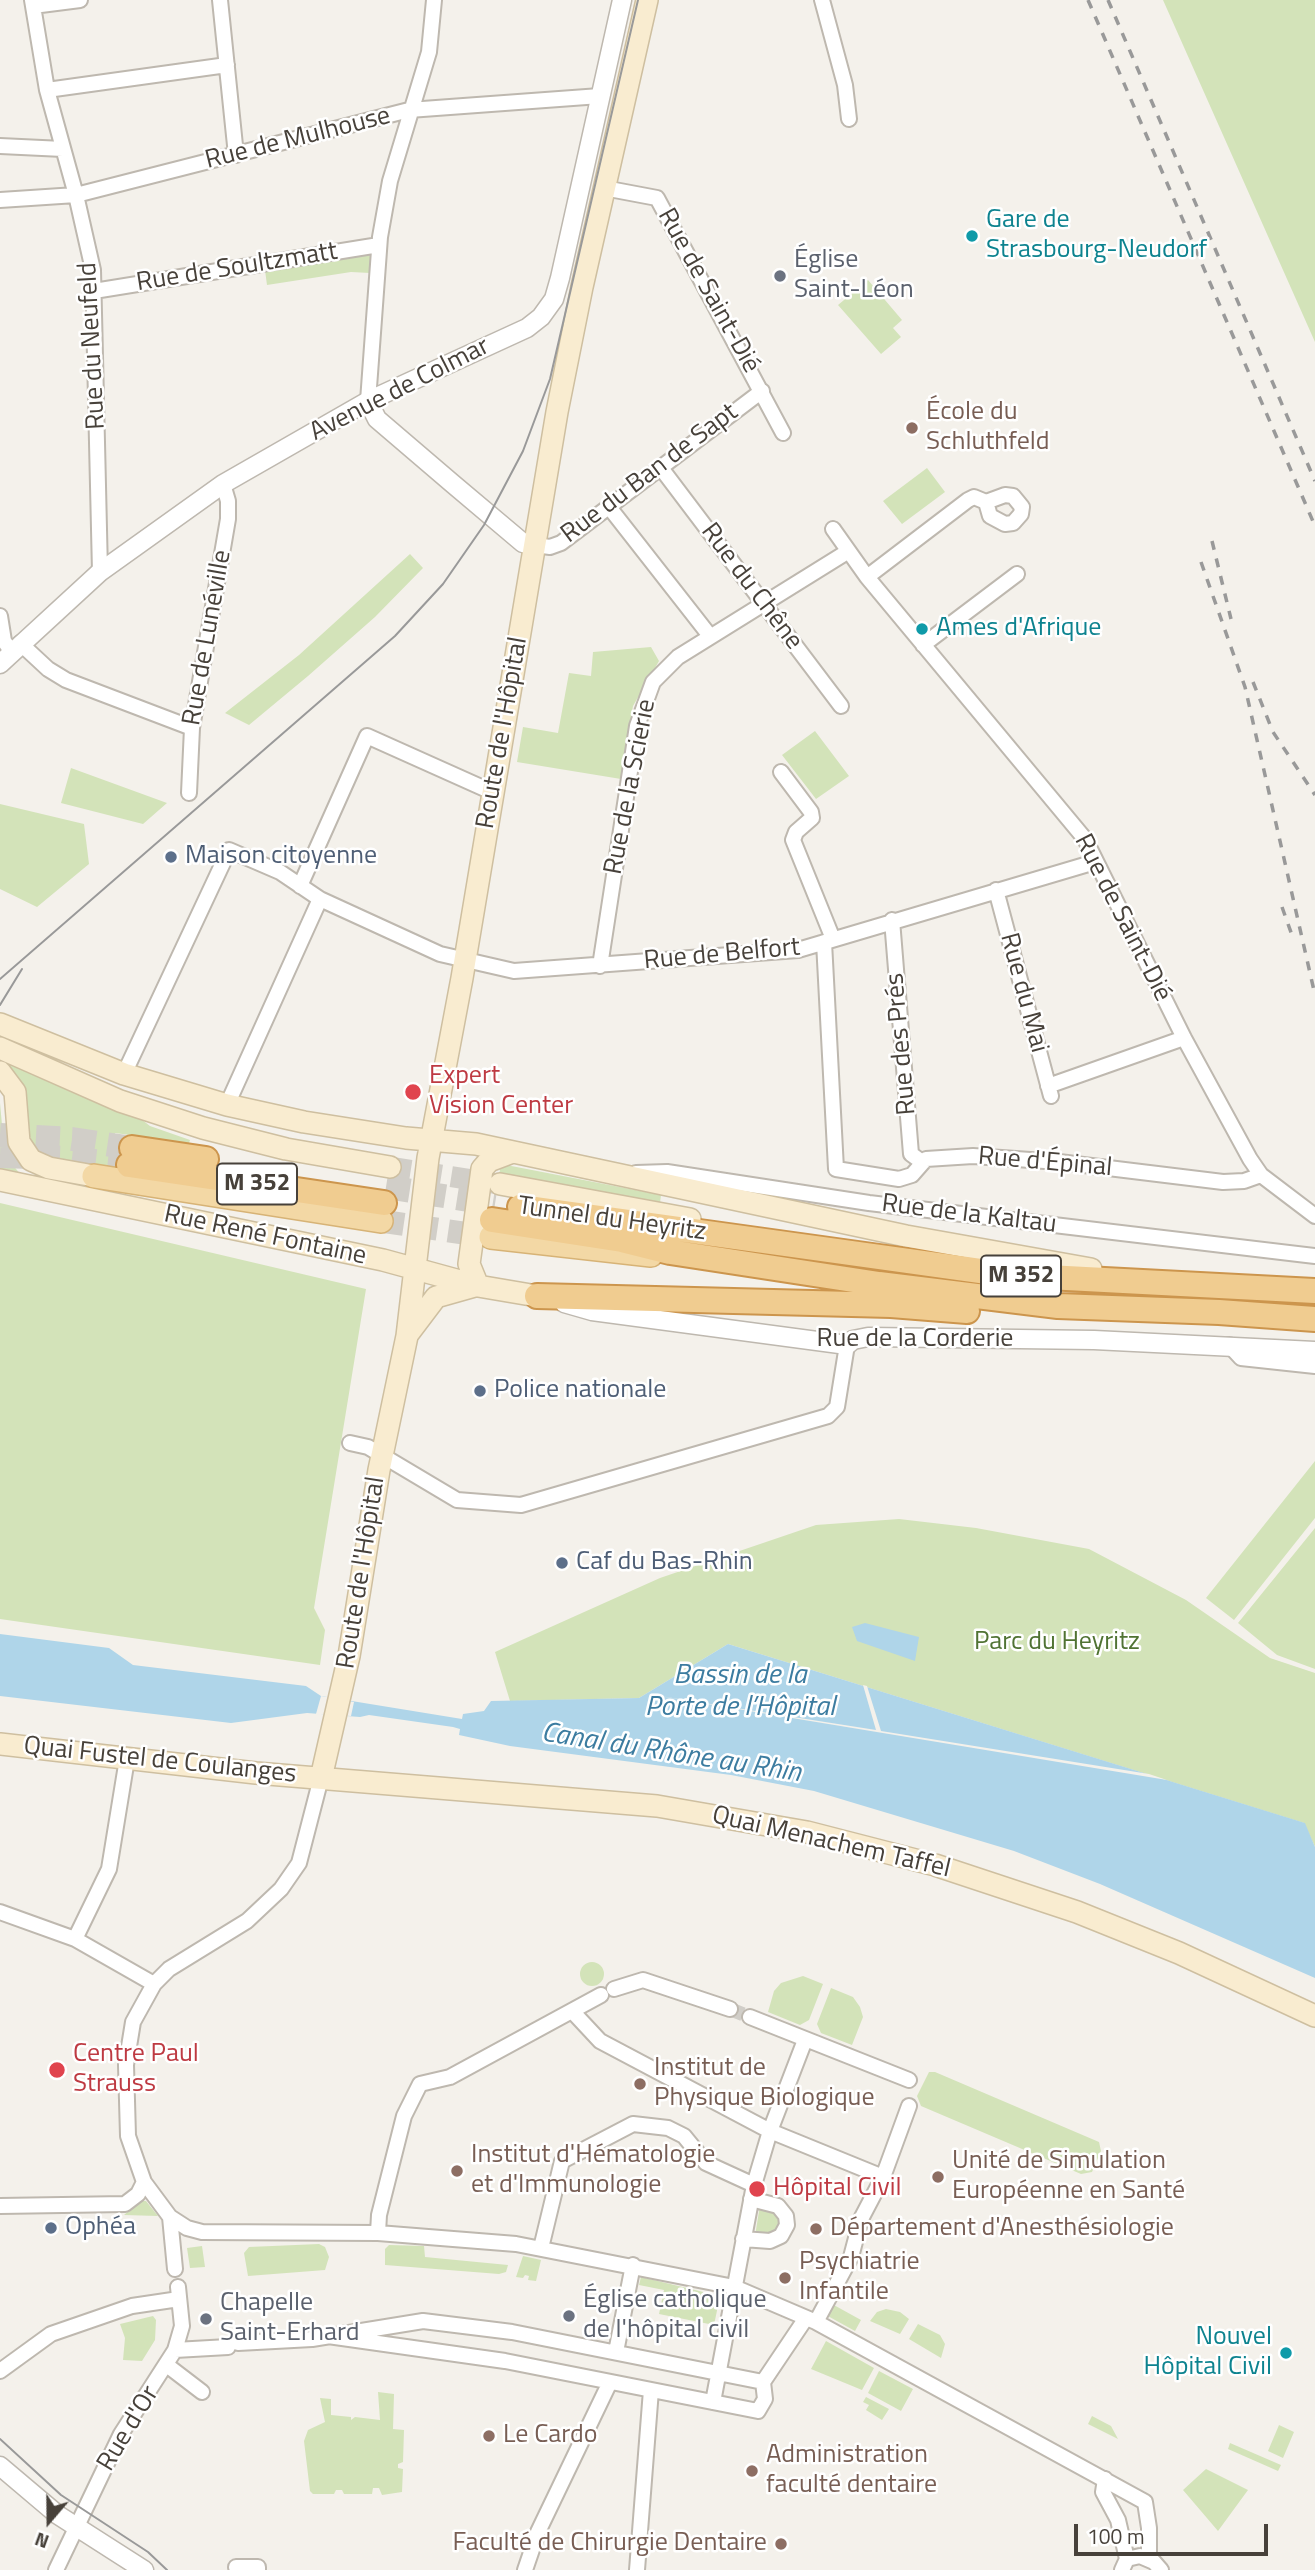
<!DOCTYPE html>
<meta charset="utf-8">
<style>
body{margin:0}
#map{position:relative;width:1315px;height:2570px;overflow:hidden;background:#f4f1eb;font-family:"Titillium Web",sans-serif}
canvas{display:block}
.north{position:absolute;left:14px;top:2486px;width:70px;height:70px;-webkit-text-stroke:5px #fff;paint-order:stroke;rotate:200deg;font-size:19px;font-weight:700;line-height:28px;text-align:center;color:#47413a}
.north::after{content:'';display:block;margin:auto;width:24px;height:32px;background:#47413a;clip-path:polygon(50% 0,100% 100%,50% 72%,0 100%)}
.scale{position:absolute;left:1074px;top:2524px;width:194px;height:32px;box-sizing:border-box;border:4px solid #47413a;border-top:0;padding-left:9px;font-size:21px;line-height:24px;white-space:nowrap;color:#47413a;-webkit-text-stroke:5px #fff;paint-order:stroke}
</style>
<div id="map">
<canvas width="1315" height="2570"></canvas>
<div class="north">N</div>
<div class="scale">100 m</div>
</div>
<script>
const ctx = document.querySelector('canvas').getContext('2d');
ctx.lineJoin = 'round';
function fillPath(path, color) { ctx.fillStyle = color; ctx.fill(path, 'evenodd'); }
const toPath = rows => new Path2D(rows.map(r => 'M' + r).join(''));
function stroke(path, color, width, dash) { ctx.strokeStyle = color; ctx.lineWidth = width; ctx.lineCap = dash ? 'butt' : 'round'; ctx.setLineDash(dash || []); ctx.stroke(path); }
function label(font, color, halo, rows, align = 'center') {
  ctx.font = font + ' "Titillium Web",sans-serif'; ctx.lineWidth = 5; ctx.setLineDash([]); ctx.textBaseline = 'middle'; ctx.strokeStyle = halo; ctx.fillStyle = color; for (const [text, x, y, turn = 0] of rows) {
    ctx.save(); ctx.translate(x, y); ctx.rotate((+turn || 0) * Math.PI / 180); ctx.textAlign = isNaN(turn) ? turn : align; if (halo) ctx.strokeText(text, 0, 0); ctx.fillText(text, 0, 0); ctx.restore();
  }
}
fillPath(toPath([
 [1163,0,1315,0,1315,342],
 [371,255,370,273,351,272,267,285,265,270],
 [868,280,902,320,893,328,901,337,881,354,838,305],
 [927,468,945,492,902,524,883,501],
 [410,554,423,568,375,617,308,676,249,725,225,713,299,655],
 [651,647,659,661,633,706,621,779,517,762,523,727,558,733,569,673,591,676,593,652],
 [815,731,849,776,816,799,782,755],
 [71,768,167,803,143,824,61,803],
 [0,804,84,824,89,864,37,907,0,889],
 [0,1054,128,1109,150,1126,190,1140,189,1143,115,1133,108,1173,51,1163,34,1147,28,1131,24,1089,17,1075,0,1063],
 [0,1103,4,1147,12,1164,25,1180,0,1174],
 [501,1164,661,1195,660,1203,499,1175],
 [0,1203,366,1289,314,1608,325,1630,320,1665,0,1619],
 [1315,1461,1315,1518,1234,1620,1206,1598],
 [899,1519,976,1528,1089,1549,1186,1600,1270,1658,1315,1673,1315,1847,1304,1823,728,1644,639,1698,510,1701,495,1652,660,1578,816,1525],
 [1315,1528,1315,1669,1277,1655,1238,1623],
 '580 1974a12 12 0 1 1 24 0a12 12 0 1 1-24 0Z',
 [803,1976,823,1984,809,2020,800,2025,768,2012,774,1991,781,1983],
 [831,1988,853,1997,860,2007,863,2017,852,2045,821,2033,817,2024],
 [929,2072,935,2072,1099,2142,1101,2151,1092,2172,1081,2174,921,2106,917,2096],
 [140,2201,146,2201,158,2216,124,2215],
 [760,2205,773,2210,781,2220,779,2229,769,2236,755,2236],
 [319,2244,325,2247,329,2257,325,2270,248,2276,244,2253,249,2247],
 [389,2245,424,2246,425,2257,508,2265,506,2272,499,2274,385,2265,385,2249],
 [202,2246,205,2267,190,2268,187,2248],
 [523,2256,541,2260,536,2281,528,2280,529,2276,525,2275,523,2278,516,2277],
 [641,2277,720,2296,714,2325,659,2314,664,2290,639,2285],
 [832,2304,861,2320,855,2331,826,2315],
 [886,2309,900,2312,909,2319,900,2334,870,2321,877,2312],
 [153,2316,156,2320,155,2340,142,2361,123,2360,125,2338,120,2324],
 [918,2324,940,2335,945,2344,941,2358,909,2339],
 [826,2341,874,2368,862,2390,811,2369],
 [879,2371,913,2389,901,2411,868,2393],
 [378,2392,394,2394,393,2429,404,2430,403,2462,398,2464,398,2468,403,2469,402,2492,382,2495,379,2488,373,2488,372,2494,344,2494,342,2490,336,2490,334,2494,313,2494,310,2491,304,2441,308,2430,325,2422,320,2398,331,2399,331,2415,351,2417,351,2420,355,2417,380,2420],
 [866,2397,889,2409,882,2420,866,2410,869,2405,863,2402],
 [1092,2416,1111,2426,1118,2439,1088,2424],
 [1279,2425,1294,2432,1283,2458,1268,2451],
 [1230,2443,1281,2465,1278,2471,1228,2449],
 [1206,2469,1248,2490,1218,2531,1183,2490]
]), '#d3e3b9');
fillPath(toPath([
 [865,1623,919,1637,915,1661,857,1641,852,1627],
 [0,1634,109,1648,133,1665,306,1686,321,1696,462,1719,463,1714,484,1711,491,1701,639,1698,728,1644,1305,1823,1315,1847,1315,1978,1100,1884,1014,1851,814,1791,731,1775,510,1746,459,1735,460,1729,453,1727,369,1715,360,1717,307,1713,231,1723,0,1696]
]), '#afd5e9');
fillPath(toPath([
 [863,1685,867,1686,881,1731,1149,1774,1167,1780,647,1694,876,1730],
 [321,1696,354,1702,351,1716,316,1714]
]), '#f4f1eb');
stroke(toPath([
 [730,2009,750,2017]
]), '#d1cec8', 14, [14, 7]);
stroke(toPath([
 [390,1167,498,1184]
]), '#d1cec8', 21, [21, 10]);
stroke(toPath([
 [381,1221,491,1237]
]), '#d1cec8', 23, [23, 11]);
stroke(toPath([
 [0,1135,72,1139,132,1148],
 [0,1156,69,1158,129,1165],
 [386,1187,495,1204]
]), '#d1cec8', 24, [24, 12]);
const minor = toPath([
 [32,0,47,90,76,195,93,270,100,572],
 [220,0,236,155],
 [822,0,845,85,849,119],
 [33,6,80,0],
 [47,90,227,65],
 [0,146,63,149],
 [604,188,657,198,783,433],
 [0,200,76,195,409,110,600,96],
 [94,291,379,245],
 [368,401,380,237,390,181,429,52,434,0],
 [661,468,841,706],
 [609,507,710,636],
 [833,529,867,577,1085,839,1184,1038,1250,1159,1261,1175,1315,1216],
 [535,545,550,547,561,543,762,391],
 [867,577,968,500,974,497,986,502,990,516,1005,524,1013,523,1021,514,1022,507,1013,496,1005,495,986,502],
 [0,616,4,641,11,651],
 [20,643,48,669,66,680,192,728],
 [923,645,1017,574],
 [781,772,811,812,812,818,796,832,793,840,833,939],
 [189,793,192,728,228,519,228,501,223,484],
 [300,886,367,736,492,792],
 [996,890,1051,1096],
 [892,920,911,1154,922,1162],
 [824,942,836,1169,899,1179,912,1175,926,1159,973,1156,1059,1162,1223,1182,1244,1181,1261,1175],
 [600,966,637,726,653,682,678,657,847,552],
 [124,1074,229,850,280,872,320,899,440,954,514,971,798,950,1095,862],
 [1048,1086,1184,1038],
 [227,1105,320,899],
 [636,1173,667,1172,869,1203,1315,1256],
 [1229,1345,1241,1358,1315,1366],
 [350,1443,368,1447,457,1500,521,1505,828,1416,837,1407,847,1345],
 [321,1778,299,1863,281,1889,247,1921,169,1969,154,1984,133,2022,126,2065,128,2136,144,2182,170,2217,187,2228,202,2232,378,2233,516,2244,734,2287,816,2322,1145,2502,1149,2528,1149,2559],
 [0,1912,75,1939,154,1984],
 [75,1939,109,1869,127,1759],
 [614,1989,643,1980,730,2009],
 [572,2011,600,2041,770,2131,883,2177],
 [750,2017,909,2080],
 [0,2206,125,2204,138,2194,144,2182],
 [170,2217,175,2269],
 [378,2233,379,2215,404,2116,420,2084,450,2077,601,1995],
 [743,2239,770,2241,781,2236,787,2225,786,2216,778,2206,751,2199],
 [541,2248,562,2161,633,2124,668,2128,684,2136,706,2163,754,2185],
 [816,2322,851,2257,861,2219,883,2177,909,2106],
 [328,2336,505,2361,758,2411,765,2399,763,2382,806,2318],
 [238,2343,312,2339,423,2321,512,2332,763,2382],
 [175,2350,228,2347],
 [616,2352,633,2265],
 [168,2366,202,2392],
 [0,2371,51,2334,132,2306,179,2299],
 [713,2402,754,2185,770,2131,805,2040],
 [1105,2479,1103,2492,1118,2520,1127,2559],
 [236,2567,258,2567,258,2570],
 [56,2570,121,2434,175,2350,182,2326,178,2287],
 [525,2570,538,2532,610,2382],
 [637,2570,651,2390],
 [1122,2570,1127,2559,1140,2556,1154,2562,1161,2570]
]);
const tertiary = toPath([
 [368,401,377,419,453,484,523,543,535,545],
 [0,664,100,572,223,484,368,401,527,328,541,317,554,299,560,278,622,0],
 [564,1303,592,1311,847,1345,853,1340,868,1337,1094,1340,1315,1351],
 [0,2466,58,2515,144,2570]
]);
const secondary = toPath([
 [0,1024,124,1074,227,1105,304,1122,406,1138,476,1144,906,1236,1091,1269],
 [0,1048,120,1101,203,1128,286,1149,390,1167],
 [0,1072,15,1092,19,1142,31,1160,49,1168,94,1176],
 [0,1180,383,1260,478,1286,537,1296],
 [500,1184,690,1219],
 [478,1286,469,1264,482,1169,489,1161,510,1153],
 [408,1334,436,1297,475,1286],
 [0,1744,256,1773,657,1806,807,1832,935,1865,1077,1912,1179,1953,1315,2016],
 [321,1778,349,1656,379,1470,407,1336,428,1158,462,978,557,412,582,287,647,0]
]);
const primary = toPath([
 [94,1176,381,1221],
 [491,1237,651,1255]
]);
const trunk = toPath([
 [132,1148,206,1159],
 [129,1165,384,1203],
 [520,1207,1009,1275,1315,1291],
 [492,1220,622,1240,670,1252,879,1284,1058,1306,1219,1312,1315,1319],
 [537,1296,891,1305,967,1311]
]);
stroke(minor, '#beb8af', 18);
stroke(tertiary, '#beb8af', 21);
stroke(secondary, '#cebfa0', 24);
stroke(primary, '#d7b376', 26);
stroke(trunk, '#cc954d', 28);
stroke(minor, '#fff', 14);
stroke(tertiary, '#fff', 18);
stroke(secondary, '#f9ecd0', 21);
stroke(primary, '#f3d8a5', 23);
stroke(trunk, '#f0cc90', 24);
stroke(toPath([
 [0,979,395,636,443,584,484,525,523,451,550,379,638,0],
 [0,1005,22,969],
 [0,2439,61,2495,148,2552,167,2570]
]), '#999', 2);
stroke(toPath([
 [1088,0,1315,526],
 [1108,0,1315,481],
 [1212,541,1231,619],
 [1201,562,1245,687,1315,995],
 [1253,682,1273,732,1315,795],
 [1282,907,1293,938]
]), '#999', 3.5, [9, 9]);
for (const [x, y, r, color] of [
 [972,236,7,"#0f9aa8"],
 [780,276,7,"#6b7280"],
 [912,428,7,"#8d6e63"],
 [922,629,7,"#0f9aa8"],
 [171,857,7,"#5c6f8a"],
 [413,1092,9,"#e0444e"],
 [480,1391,7,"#5c6f8a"],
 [562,1563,7,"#5c6f8a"],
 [57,2070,9,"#e0444e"],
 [640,2084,7,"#8d6e63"],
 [457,2171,7,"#8d6e63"],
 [938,2177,7,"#8d6e63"],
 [757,2189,9,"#e0444e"],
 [51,2228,7,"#5c6f8a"],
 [816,2229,7,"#8d6e63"],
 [785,2278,7,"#8d6e63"],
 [569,2316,7,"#6b7280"],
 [206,2319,7,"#6b7280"],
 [1286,2353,7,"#0f9aa8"],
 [489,2436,7,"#8d6e63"],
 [752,2471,7,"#8d6e63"],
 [781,2544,7,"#8d6e63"]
]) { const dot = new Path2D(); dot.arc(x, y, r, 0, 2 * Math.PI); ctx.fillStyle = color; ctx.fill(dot); stroke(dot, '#fff', 2.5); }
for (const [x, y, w] of [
 [257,1184,80],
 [1021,1276,80]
]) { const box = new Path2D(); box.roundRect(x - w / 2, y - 20.5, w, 41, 5); ctx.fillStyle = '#fff'; ctx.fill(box); stroke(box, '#47413a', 2); }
label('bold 24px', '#47413a', null, [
 ["M 352",257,1184],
 ["M 352",1021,1276]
]);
label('26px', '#47413a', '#fff', [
 ["Rue de Mulhouse",298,139,-14],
 ["Rue de Soultzmatt",237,268,-9],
 ["Rue de Saint-Dié",708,291,61],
 ["Rue du Neufeld",93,346,-93],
 ["Avenue de Colmar",400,390,-27],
 ["Rue du Ban de Sapt",650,474,-37],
 ["Rue du Chêne",751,587,53],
 ["Rue de Lunéville",208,638,-80],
 ["Route de l'Hôpital",503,733,-80],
 ["Rue de la Scierie",631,787,-79],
 ["Rue de Saint-Dié",1122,918,63],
 ["Rue de Belfort",722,955,-5],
 ["Rue du Mai",1023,993,75],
 ["Rue des Prés",902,1044,-95],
 ["Rue d'Épinal",1045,1163,5],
 ["Rue de la Kaltau",969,1215,7],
 ["Tunnel du Heyritz",612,1220,8],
 ["Rue René Fontaine",265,1236,12],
 ["Rue de la Corderie",915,1340],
 ["Route de l'Hôpital",362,1573,-81],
 ["Quai Fustel de Coulanges",160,1761,6],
 ["Quai Menachem Taffel",831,1843,13],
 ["Rue d'Or",129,2429,-59]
]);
label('26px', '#0d838f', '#fff', [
 ["Gare de",986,221],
 ["Strasbourg-Neudorf",986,251],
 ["Ames d'Afrique",936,629],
 ["Nouvel",1272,2338,"right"],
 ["Hôpital Civil",1272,2368,"right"]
], 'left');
label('26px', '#5b616d', '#fff', [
 ["Église",794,261],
 ["Saint-Léon",794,291],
 ["Église catholique",583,2301],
 ["de l'hôpital civil",583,2331],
 ["Chapelle",220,2304],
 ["Saint-Erhard",220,2334]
], 'left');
label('26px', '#785e54', '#fff', [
 ["École du",926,413],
 ["Schluthfeld",926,443],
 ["Institut de",654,2069],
 ["Physique Biologique",654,2099],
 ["Institut d'Hématologie",471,2156],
 ["et d'Immunologie",471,2186],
 ["Unité de Simulation",952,2162],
 ["Européenne en Santé",952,2192],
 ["Département d'Anesthésiologie",830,2229],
 ["Psychiatrie",799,2263],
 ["Infantile",799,2293],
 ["Le Cardo",503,2436],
 ["Administration",766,2456],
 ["faculté dentaire",766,2486],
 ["Faculté de Chirurgie Dentaire",767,2544,"right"]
], 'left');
label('26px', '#4e5e75', '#fff', [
 ["Maison citoyenne",185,857],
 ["Police nationale",494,1391],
 ["Caf du Bas-Rhin",576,1563],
 ["Ophéa",65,2228]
], 'left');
label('26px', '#be3a42', '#fff', [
 ["Expert",429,1077],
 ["Vision Center",429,1107],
 ["Centre Paul",73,2055],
 ["Strauss",73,2085],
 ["Hôpital Civil",773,2189]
], 'left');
label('26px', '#507333', '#fff', [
 ["Parc du Heyritz",1057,1643]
]);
label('italic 28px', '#3c7ca0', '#fff', [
 ["Bassin de la",740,1676],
 ["Porte de l’Hôpital",740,1708],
 ["Canal du Rhône au Rhin",671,1754,9]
]);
</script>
